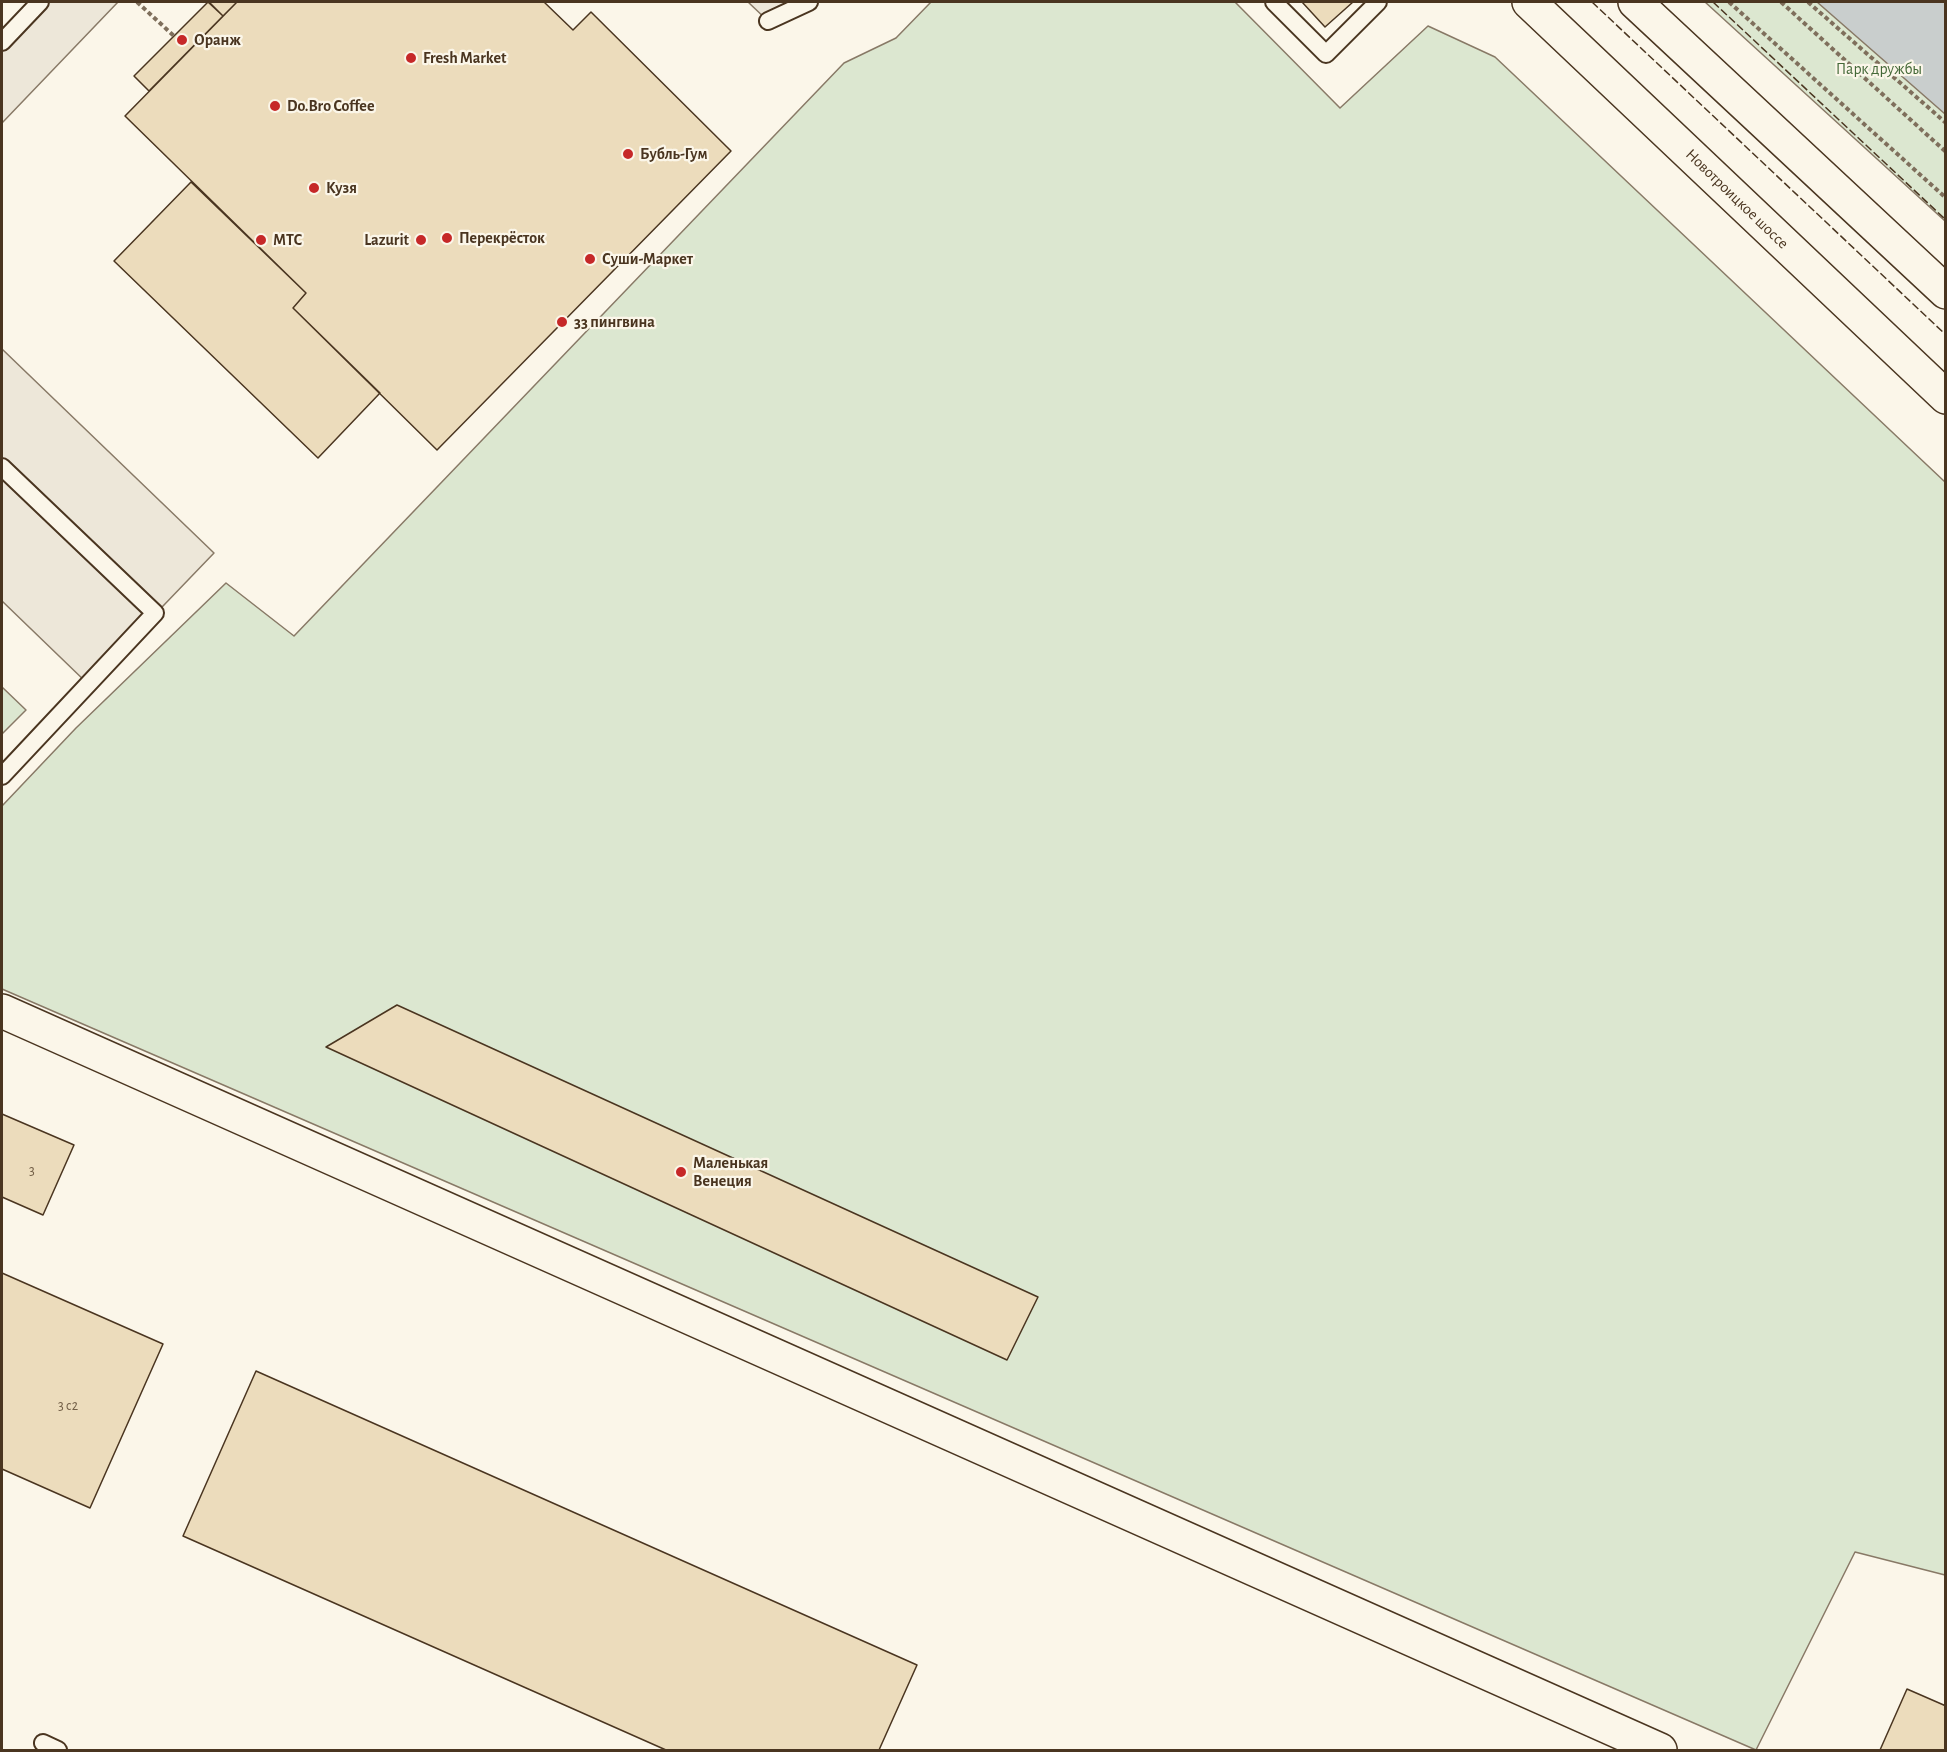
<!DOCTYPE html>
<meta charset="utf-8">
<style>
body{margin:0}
#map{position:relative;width:1947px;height:1752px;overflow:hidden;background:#fbf6e9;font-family:"Alegreya Sans",sans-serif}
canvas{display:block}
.frame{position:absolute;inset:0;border:3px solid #4a3520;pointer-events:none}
</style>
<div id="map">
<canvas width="1947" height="1752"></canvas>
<div class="frame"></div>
</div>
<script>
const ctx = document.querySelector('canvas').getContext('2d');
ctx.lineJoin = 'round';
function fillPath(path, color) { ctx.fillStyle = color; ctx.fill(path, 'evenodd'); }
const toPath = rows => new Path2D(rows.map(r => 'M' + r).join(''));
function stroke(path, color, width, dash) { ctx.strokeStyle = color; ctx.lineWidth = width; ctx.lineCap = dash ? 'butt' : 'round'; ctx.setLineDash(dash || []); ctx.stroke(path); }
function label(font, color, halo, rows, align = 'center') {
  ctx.font = font + ' "Alegreya Sans",sans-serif'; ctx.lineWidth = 4.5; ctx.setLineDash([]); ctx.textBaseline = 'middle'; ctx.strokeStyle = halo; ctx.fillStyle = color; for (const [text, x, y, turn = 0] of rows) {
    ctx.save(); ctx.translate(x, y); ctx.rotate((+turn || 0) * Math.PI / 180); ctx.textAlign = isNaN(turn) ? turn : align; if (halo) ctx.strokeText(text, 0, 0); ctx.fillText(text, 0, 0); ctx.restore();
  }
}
const green = toPath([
 [931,2,1235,2,1340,108,1428,26,1495,57,1945,482,1945,1575,1855,1552,1756,1750,2,989,2,806,76,728,226,583,294,636,844,63,896,38,931,2],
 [1705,2,1945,2,1945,221,1705,2],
 [2,687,26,710,2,734,2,687]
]);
fillPath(green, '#dce7d0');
stroke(green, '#887966', 1.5);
const parking = toPath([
 [39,2,118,2,2,123,2,41,39,2],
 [748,2,809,2,768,21,748,2],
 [2,349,214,553,88,684,2,601,2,349]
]);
fillPath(parking, '#ede7d9');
stroke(parking, '#887966', 1.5);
const water = toPath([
 [1817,2,1945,2,1945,114,1817,2]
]);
fillPath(water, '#c9cecd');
stroke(water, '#887966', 1.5);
const building = toPath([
 [208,2,223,16,149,91,134,76,208,2],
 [209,2,237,2,223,16,209,2],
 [237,2,544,2,573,30,591,12,731,151,437,450,293,308,306,293,125,116,237,2],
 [1302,2,1353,2,1325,27,1302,2],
 [191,182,306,293,293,308,380,393,318,458,114,261,191,182],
 [397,1005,1038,1297,1007,1360,326,1047,397,1005],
 [2,1114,74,1145,43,1215,2,1197,2,1114],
 [2,1273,163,1344,90,1508,2,1469,2,1273],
 [256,1371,917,1665,879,1750,666,1750,183,1536,256,1371],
 [1907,1689,1946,1706,1946,1750,1880,1750,1907,1689]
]);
fillPath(building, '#ecdcbc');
stroke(building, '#4a3520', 1.5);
const lane = toPath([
 [1274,2,1326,54,1378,2],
 [768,21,809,2],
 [2,42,40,2],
 [2,467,155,613,2,776],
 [43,1743,58,1750]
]);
const secondary = toPath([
 [2,1011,1660,1750]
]);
const primary = toPath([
 [1529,2,1946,397],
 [1635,2,1946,292]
]);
stroke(lane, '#4a3520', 20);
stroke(secondary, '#4a3520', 36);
stroke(primary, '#4a3520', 36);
stroke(toPath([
 [137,2,174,36],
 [1729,2,1946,198],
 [1781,2,1946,152],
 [1808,2,1946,123]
]), '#7f6f5c', 4, [4.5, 3]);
stroke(lane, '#fbf6e9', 16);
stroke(secondary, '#fbf6e9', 33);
stroke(primary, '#fbf6e9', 33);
stroke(toPath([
 [1592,2,1946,335],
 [1713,2,1946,220]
]), '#4a3520', 1.5, [8, 3]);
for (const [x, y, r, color] of [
 [182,40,6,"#c62828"],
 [411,58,6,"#c62828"],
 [275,106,6,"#c62828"],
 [628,154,6,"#c62828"],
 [314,188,6,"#c62828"],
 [447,238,6,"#c62828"],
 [261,240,6,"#c62828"],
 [421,240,6,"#c62828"],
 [590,259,6,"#c62828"],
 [562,322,6,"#c62828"],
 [681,1172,6,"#c62828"]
]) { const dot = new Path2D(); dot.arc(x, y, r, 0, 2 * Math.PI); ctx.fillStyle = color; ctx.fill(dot); stroke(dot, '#fbf6e9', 2); }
label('14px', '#725f47', null, [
 ["3",32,1171],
 ["3 с2",68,1406]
]);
label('bold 16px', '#4a3520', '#fbf6e9', [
 ["Оранж",194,40],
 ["Fresh Market",423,58],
 ["Do.Bro Coffee",287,106],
 ["Бубль-Гум",640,154],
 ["Кузя",326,188],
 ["Перекрёсток",459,238],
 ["МТС",273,240],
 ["Lazurit",409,240,"right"],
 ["Суши-Маркет",602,259],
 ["33 пингвина",574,322],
 ["Маленькая",693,1163],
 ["Венеция",693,1181]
], 'left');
label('16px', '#436837', '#fbf6e9', [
 ["Парк дружбы",1879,69]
]);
label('16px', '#4a3520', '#fbf6e9', [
 ["Новотроицкое шоссе",1737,199,44]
]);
</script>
